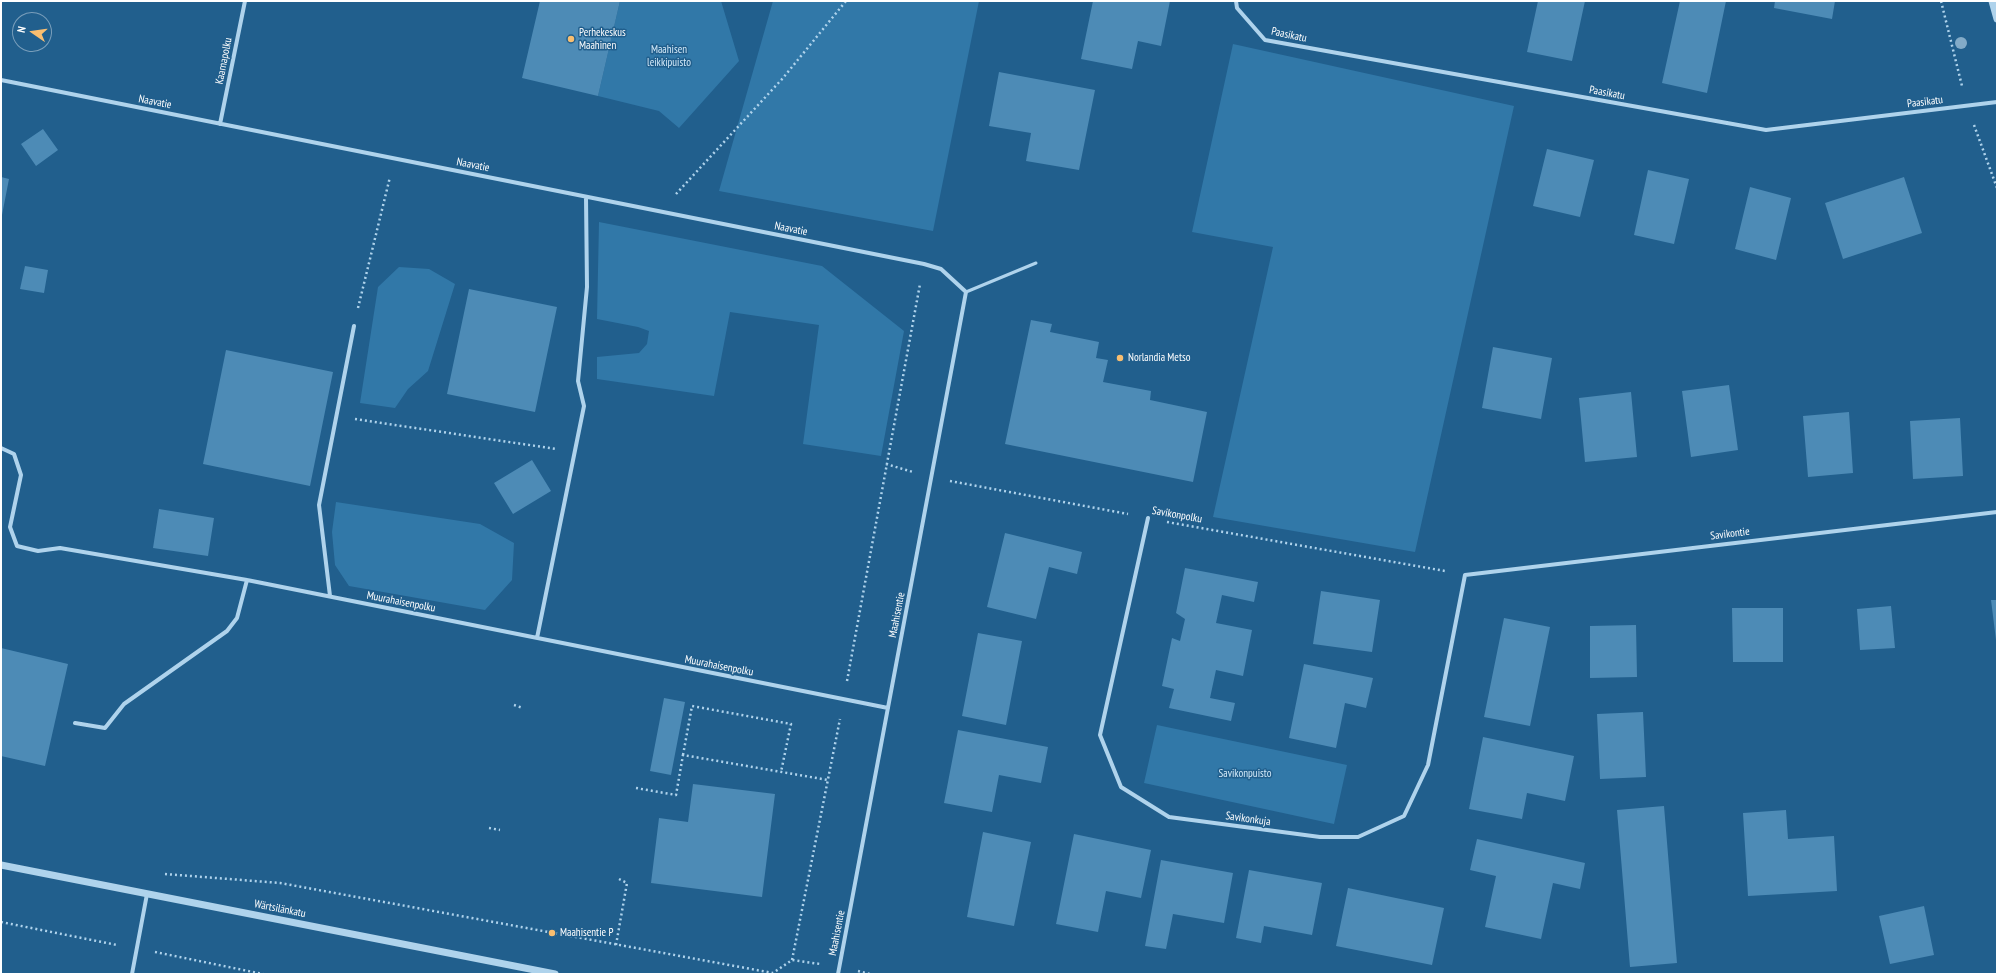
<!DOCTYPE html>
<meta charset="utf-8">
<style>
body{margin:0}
#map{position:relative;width:1998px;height:975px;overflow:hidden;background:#215f8d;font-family:"PT Sans Narrow",sans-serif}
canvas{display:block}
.frame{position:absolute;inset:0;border:2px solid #fff;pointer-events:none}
.north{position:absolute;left:12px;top:12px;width:40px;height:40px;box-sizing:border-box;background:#215f8d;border:1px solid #7a9fbb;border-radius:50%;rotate:283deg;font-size:11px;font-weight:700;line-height:16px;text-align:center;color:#fff}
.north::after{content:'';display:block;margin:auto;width:14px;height:18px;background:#f9be70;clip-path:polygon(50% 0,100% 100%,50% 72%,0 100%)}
</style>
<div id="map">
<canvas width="1998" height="975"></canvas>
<div class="frame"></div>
<div class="north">N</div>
</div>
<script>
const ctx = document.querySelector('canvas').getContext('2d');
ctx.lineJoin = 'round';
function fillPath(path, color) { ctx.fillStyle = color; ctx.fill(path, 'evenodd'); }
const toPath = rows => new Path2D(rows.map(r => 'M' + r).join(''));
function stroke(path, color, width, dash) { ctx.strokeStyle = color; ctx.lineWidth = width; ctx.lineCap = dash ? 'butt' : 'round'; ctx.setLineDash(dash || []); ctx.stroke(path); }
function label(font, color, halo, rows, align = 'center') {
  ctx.font = font + ' "PT Sans Narrow",sans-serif'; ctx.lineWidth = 3; ctx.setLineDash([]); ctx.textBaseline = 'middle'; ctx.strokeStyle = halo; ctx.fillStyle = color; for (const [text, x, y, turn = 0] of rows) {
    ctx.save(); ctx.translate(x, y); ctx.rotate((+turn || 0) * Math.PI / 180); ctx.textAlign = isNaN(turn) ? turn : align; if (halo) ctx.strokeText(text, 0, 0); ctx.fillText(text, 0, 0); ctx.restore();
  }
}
fillPath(toPath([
 [620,1,721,1,739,61,679,128,659,111,598,96],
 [773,1,979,1,933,231,719,191],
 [1233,44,1514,106,1415,552,1213,517,1273,247,1192,232],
 [599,222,822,266,904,331,881,456,803,444,819,325,730,312,714,396,597,379,597,357,639,353,647,344,649,331,638,327,597,319],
 [399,267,429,269,455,284,428,371,408,389,395,408,360,403,378,287],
 [336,502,480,524,514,543,512,580,485,610,349,586,335,565,332,532],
 [1157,725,1347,765,1334,824,1144,783]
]), '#3178a8');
fillPath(toPath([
 [540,1,620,1,598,96,522,78],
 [1093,1,1170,1,1161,46,1138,41,1132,69,1081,59],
 [1538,1,1585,1,1572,61,1527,52],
 [1680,1,1726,1,1707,93,1662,83],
 [1775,1,1835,1,1832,19,1774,8],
 [999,72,1095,90,1079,170,1026,161,1031,133,989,126],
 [43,129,58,150,36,166,21,144],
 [1547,149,1594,160,1580,217,1533,206],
 [1648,170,1689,179,1674,244,1634,235],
 [1,177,9,179,2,215,1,215],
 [1904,177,1922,233,1843,259,1825,203],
 [1750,187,1791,198,1776,260,1735,249],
 [25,266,48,270,44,293,20,289],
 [469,289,557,307,535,412,447,394],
 [1031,320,1052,324,1050,332,1099,342,1096,358,1108,360,1103,382,1151,391,1150,400,1207,412,1193,482,1005,444],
 [1493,347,1552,358,1541,419,1482,408],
 [226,350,333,372,310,486,203,464],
 [1729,385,1738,450,1691,457,1682,391],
 [1631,392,1637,457,1585,462,1579,398],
 [1849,412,1853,473,1808,477,1803,416],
 [1960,418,1963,476,1913,479,1910,421],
 [532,460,551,491,513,514,494,483],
 [159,509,214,518,208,556,153,548],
 [1005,533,1082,552,1077,574,1049,567,1036,619,987,607],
 [1185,568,1258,582,1254,602,1222,595,1216,623,1252,630,1243,676,1216,670,1210,698,1235,703,1231,721,1169,708,1174,689,1162,686,1172,638,1180,641,1185,619,1176,613],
 [1321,591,1380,600,1372,652,1313,644],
 [1991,600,1997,600,1997,640,1996,640],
 [1891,606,1895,648,1860,650,1857,609],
 [1732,608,1783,608,1783,662,1733,662],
 [1504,618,1550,627,1530,726,1484,717],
 [1636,625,1637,677,1590,678,1590,626],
 [978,633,1022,641,1006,725,962,716],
 [1,648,68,664,45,766,1,756],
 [1304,664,1373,678,1366,708,1345,703,1336,748,1289,738],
 [664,698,685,702,671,775,650,771],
 [1643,712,1646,777,1600,779,1597,714],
 [958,730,1048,747,1041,783,999,775,992,812,944,803],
 [1483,737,1574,756,1565,801,1527,793,1522,819,1469,809],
 [693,784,775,794,762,897,651,883,659,818,688,822],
 [1664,806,1677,963,1630,967,1617,810],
 [1786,810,1788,839,1834,836,1837,891,1748,896,1743,813],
 [983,832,1031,842,1014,926,967,917],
 [1074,834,1151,850,1141,898,1106,891,1098,932,1056,924],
 [1477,839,1585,863,1580,889,1553,883,1541,939,1485,927,1496,876,1470,870],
 [1161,860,1233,873,1224,923,1173,914,1166,949,1145,946],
 [1249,870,1322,883,1312,935,1264,926,1261,943,1236,938],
 [1348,888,1444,908,1432,965,1336,946],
 [1924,906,1934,955,1890,964,1879,916]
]), '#4d8bb6');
stroke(toPath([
 [1941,1,1962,86],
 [1974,125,1997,188],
 [676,194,783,78,846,1],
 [358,308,390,177],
 [355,419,556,449],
 [886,464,913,472],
 [950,481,1128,514],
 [1167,522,1445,571],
 [847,681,920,284],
 [514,705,523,708],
 [683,755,692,706,791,724,781,772],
 [636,788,676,795,683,755,828,780],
 [489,828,500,830],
 [165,874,280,883,773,973,792,960,820,964],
 [1,922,117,945],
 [616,945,627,883,619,879],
 [155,952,263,974],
 [792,960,840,719],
 [858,971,870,974]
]), '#afd3ec', 2.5, [2, 3]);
stroke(toPath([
 [966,292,1036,263]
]), '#afd3ec', 3);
stroke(toPath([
 [1236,1,1237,8,1265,40,1766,130,1997,102],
 [1,80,924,264,941,269,966,292,838,974],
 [220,124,245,1],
 [1,448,14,454,21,475,10,527,17,546,38,551,60,548,247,580,888,708],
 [1148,518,1100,735,1121,787,1169,817,1320,837,1358,837,1404,816,1428,765,1465,575,1997,512],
 [330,596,319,505,354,326],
 [537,638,584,406,578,381,587,287,586,197],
 [75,723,105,728,124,704,227,631,237,618,247,580],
 [132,974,147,894]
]), '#afd3ec', 4);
stroke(toPath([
 [1992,1,1997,19],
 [1,865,555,974]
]), '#afd3ec', 7);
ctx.fillStyle = '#83abc8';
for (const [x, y] of [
 [1961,43]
]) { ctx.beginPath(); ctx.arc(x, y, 6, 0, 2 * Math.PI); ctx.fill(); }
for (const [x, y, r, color] of [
 [571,39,4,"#f9be70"],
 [1120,358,4,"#f9be70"],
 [552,933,4,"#f9be70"]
]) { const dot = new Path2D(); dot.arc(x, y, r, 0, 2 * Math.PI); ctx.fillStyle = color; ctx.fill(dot); stroke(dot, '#215f8d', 1.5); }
label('11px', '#fff', '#215f8d', [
 ["Perhekeskus",579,33],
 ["Maahinen",579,46],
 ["Norlandia Metso",1128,358],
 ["Maahisentie P",560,933]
], 'left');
label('11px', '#fff', '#215f8d', [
 ["Paasikatu",1289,35,12],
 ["Kaarnapolku",224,61,-79],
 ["Paasikatu",1607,93,10],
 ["Naavatie",155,102,11],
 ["Paasikatu",1925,102,-7],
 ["Naavatie",473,165,11],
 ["Naavatie",791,229,11],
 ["Savikonpolku",1177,515,10],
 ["Savikontie",1730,534,-7],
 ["Muurahaisenpolku",401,602,11],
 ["Maahisentie",897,615,-79],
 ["Muurahaisenpolku",719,666,11],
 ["Savikonkuja",1248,819,8],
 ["Wärtsilänkatu",280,909,11],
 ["Maahisentie",837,933,-79]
]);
label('11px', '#d4eaf9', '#215f8d', [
 ["Maahisen",669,50],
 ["leikkipuisto",669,63],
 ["Savikonpuisto",1245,774]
]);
</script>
